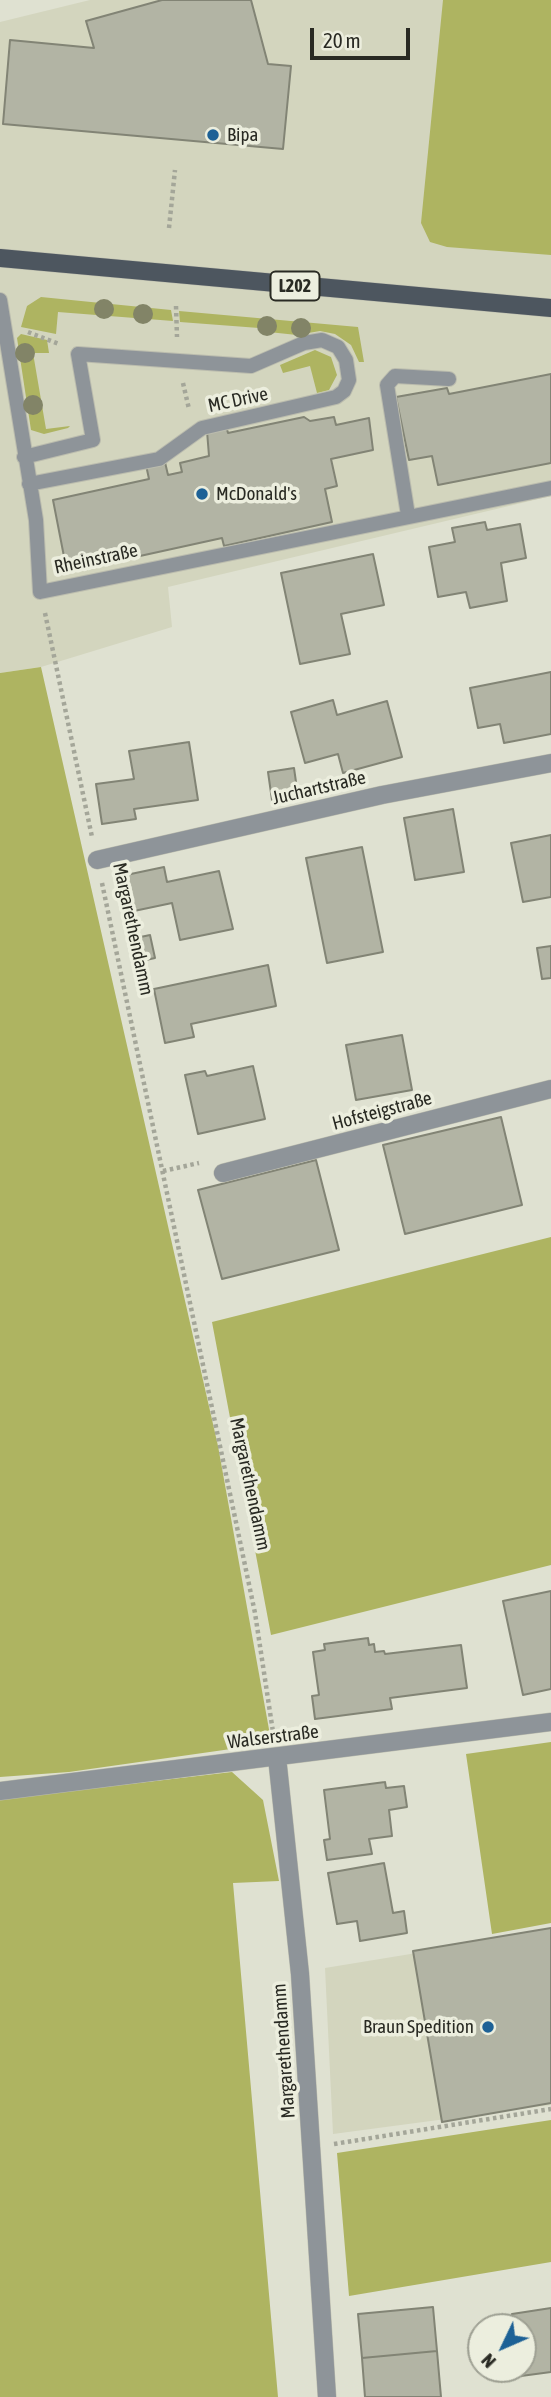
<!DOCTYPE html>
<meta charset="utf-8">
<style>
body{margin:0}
#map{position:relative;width:551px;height:2397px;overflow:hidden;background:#dfe1d1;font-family:"Asap Condensed",sans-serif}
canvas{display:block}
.north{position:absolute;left:467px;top:2313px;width:70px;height:70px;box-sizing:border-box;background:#eceede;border:2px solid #9ea093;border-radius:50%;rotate:226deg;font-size:19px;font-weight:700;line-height:28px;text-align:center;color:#292a23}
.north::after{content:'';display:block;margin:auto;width:24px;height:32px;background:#1d6196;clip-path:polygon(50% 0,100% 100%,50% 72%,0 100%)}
.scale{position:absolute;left:310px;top:28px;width:100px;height:32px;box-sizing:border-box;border:4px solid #292a23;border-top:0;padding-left:9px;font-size:21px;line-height:24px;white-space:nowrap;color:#292a23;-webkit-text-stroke:5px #eceede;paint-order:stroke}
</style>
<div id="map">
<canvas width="551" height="2397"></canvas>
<div class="north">N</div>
<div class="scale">20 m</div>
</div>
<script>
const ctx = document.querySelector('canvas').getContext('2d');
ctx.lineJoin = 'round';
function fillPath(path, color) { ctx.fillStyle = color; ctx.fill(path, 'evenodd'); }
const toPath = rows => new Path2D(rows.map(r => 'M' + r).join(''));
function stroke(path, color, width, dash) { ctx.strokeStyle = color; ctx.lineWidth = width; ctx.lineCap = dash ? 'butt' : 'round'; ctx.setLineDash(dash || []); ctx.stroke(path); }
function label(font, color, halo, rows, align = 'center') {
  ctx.font = font + ' "Asap Condensed",sans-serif'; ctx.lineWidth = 7; ctx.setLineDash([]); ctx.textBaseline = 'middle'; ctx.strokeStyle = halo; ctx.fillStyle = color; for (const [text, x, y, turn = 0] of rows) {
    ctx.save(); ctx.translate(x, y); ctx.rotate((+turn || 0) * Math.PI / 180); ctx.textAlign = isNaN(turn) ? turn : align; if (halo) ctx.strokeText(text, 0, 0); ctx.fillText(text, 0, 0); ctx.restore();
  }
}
fillPath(toPath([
 [90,0,551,0,551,496,168,587,172,627,41,667,0,673,0,22],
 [551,1931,551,2105,333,2134,325,1968]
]), '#d3d5be');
fillPath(toPath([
 [443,0,551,0,551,255,447,247,430,242,421,223],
 [41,297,171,310,173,321,58,312,56,334,21,327,27,306],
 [179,311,358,327,364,362,359,362,351,345,335,334,320,331,297,335,259,331,259,328,180,322],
 [21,334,47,340,49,353,33,353,46,429,70,426,68,428,44,434,31,430,17,338],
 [315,350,331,357,337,375,329,390,317,393,310,366,283,373,280,365],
 [41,667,218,1446,270,1735,259,1745,69,1772,0,1777,0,673],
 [551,1237,551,1565,271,1635,212,1322],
 [551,1742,551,1923,492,1934,466,1754],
 [232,1772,263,1800,279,1881,233,1883,278,2397,0,2397,0,1799],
 [551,2120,551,2262,349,2296,337,2153]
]), '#aeb461');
const building = toPath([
 [162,0,251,0,268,64,291,66,283,149,3,124,10,40,94,48,86,21,162,0],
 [551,374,551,463,438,485,432,456,409,460,396,397,447,388,449,394,551,374],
 [304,417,310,421,334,417,336,425,369,418,373,450,331,459,337,486,325,489,332,522,224,546,222,538,67,572,53,500,149,479,146,465,164,458,168,475,182,472,180,463,209,456,207,431,226,426,228,433,304,417],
 [485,522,487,530,520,524,526,558,501,563,507,601,470,608,466,592,438,597,429,547,455,542,452,528,485,522],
 [373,554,384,605,341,614,350,654,300,664,281,573,373,554],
 [551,672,551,734,504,743,500,724,478,728,470,688,551,672],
 [333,700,337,715,387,701,402,757,343,773,338,754,305,763,291,712,333,700],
 [189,742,198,800,134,809,136,819,102,824,96,784,134,779,129,751,189,742],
 [294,768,298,796,272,800,268,772,294,768],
 [453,809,464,872,415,880,404,818,453,809],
 [551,835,551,897,523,902,511,843,551,835],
 [362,847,383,952,327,963,306,858,362,847],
 [164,867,167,882,219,871,233,929,180,940,172,903,134,911,126,875,164,867],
 [150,935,155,958,137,962,131,939,150,935],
 [551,946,551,978,542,979,537,948,551,946],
 [268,965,276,1006,191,1024,194,1037,165,1043,154,989,268,965],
 [402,1035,412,1090,356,1100,346,1045,402,1035],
 [253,1066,265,1119,198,1134,185,1075,205,1071,207,1076,253,1066],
 [501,1117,522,1205,405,1234,383,1145,501,1117],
 [316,1160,339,1250,222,1279,198,1190,316,1160],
 [551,1591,551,1689,523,1695,503,1601,551,1591],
 [368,1638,369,1645,374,1644,375,1652,384,1651,385,1654,461,1645,467,1688,390,1698,392,1709,315,1719,312,1696,319,1695,313,1652,325,1650,324,1644,368,1638],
 [385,1782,386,1788,404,1786,407,1807,389,1810,392,1836,369,1839,372,1854,327,1860,324,1840,330,1839,324,1790,385,1782],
 [384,1863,393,1913,404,1911,407,1933,360,1941,357,1921,337,1924,328,1873,384,1863],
 [551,1928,551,2103,442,2122,413,1951,551,1928],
 [433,2307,437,2351,362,2358,358,2314,433,2307],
 [551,2308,551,2372,521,2376,523,2327,514,2327,512,2314,551,2308],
 [437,2351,441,2397,365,2397,362,2358,437,2351]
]);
fillPath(building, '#b2b4a4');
stroke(building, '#828475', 2);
const lane = toPath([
 [0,300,36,520,40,592,551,488],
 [24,457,93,440,78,354,251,366,304,343,322,340,338,347,346,360,349,380,344,391,336,397,202,428,159,459,29,484],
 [408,515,387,385,395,376,449,379]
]);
const street = toPath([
 [97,860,382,795,551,763],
 [223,1173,551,1089],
 [277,1757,300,1974,327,2397],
 [0,1791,551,1722]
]);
const primary = toPath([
 [0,258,551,308]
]);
stroke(lane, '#bbbcae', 16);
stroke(street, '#bbbcae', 19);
stroke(primary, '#bbbcae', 19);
stroke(toPath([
 [169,228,175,170],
 [176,306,177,337],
 [28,332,59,344],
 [183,383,189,409],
 [45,613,92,837],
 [102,883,255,1613,273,1732],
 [163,1171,199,1163],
 [334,2144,551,2109]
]), '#a4a699', 4.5, [3.5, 3.5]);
stroke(lane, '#8e9499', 14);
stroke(street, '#8e9499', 18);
stroke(primary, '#4d565f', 18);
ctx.fillStyle = '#828467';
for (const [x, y] of [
 [104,309],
 [143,314],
 [267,326],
 [301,328],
 [25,353],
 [33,405]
]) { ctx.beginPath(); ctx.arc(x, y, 10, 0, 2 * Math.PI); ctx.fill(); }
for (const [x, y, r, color] of [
 [213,135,7,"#1d6196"],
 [202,494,7,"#1d6196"],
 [488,2027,7,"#1d6196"]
]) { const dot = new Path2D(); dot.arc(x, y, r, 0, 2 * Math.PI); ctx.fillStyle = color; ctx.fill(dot); stroke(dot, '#eceede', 2.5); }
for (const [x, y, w] of [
 [295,286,49]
]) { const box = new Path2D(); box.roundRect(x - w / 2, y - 14.5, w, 29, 5); ctx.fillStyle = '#eceede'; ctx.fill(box); stroke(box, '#292a23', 2); }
label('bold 18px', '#292a23', null, [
 ["L202",295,286]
]);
label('19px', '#292a23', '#eceede', [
 ["Bipa",227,135],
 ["McDonald's",216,494],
 ["Braun Spedition",474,2027,"right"]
], 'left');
label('19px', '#292a23', '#eceede', [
 ["MC Drive",238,400,-12],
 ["Rheinstraße",96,559,-12],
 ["Juchartstraße",319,788,-13],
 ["Margarethendamm",133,929,78],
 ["Hofsteigstraße",382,1111,-15],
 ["Margarethendamm",250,1484,78],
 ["Walserstraße",273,1737,-7],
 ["Margarethendamm",284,2051,-94]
]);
</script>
